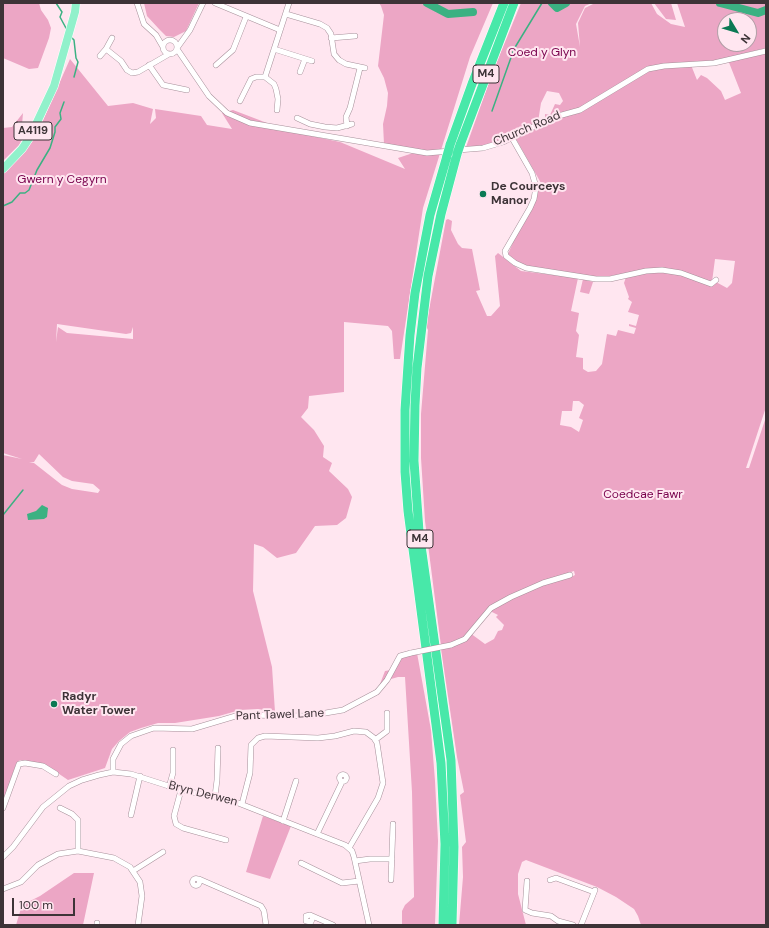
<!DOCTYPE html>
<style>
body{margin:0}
#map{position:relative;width:769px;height:928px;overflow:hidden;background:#ffe6f0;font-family:"DM Sans",sans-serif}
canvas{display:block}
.frame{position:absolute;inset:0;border:4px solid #3d3337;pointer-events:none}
.north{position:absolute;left:717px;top:12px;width:40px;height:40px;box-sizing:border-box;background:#ffe6f0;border:1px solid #b19ea6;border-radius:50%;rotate:128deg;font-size:11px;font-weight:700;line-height:16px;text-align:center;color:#3d3337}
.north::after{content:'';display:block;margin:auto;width:14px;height:18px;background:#0b7954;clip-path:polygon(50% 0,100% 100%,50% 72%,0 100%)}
.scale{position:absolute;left:12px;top:898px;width:63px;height:18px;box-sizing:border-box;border:2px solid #3d3337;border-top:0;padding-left:5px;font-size:12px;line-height:14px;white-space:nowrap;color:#3d3337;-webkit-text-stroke:3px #ffe6f0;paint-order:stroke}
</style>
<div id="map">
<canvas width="769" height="928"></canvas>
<div class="frame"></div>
<div class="north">N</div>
<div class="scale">100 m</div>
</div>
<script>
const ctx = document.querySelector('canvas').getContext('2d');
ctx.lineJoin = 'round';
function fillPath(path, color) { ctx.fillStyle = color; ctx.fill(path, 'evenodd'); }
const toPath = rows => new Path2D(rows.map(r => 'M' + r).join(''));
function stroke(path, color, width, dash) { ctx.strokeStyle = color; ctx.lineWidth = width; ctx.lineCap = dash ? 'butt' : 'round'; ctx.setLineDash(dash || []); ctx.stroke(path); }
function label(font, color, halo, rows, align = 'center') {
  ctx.font = font + ' "DM Sans",sans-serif'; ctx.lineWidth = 4; ctx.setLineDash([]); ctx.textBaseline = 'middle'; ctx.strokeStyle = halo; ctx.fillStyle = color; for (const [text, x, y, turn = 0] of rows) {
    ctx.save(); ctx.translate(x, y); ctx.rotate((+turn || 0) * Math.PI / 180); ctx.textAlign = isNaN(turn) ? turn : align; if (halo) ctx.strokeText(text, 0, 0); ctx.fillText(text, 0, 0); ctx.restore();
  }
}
fillPath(toPath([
 [3,3,39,3,41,10,48,20,51,28,49,38,38,68,29,69,3,58],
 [144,3,199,3,186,31,174,37,166,36,159,29,147,16],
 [379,3,493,3,470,57,423,208,400,359,394,359,392,331,388,326,344,322,344,392,309,396,308,408,301,417,314,430,324,446,323,457,332,463,329,471,348,489,352,497,346,518,337,525,315,526,296,553,277,558,263,547,254,544,253,591,272,667,275,712,258,709,240,710,219,716,175,723,158,723,141,728,130,732,119,741,112,749,105,768,68,780,46,765,20,760,16,764,3,803,3,455,22,459,3,453,3,171,37,134,70,59,108,106,133,103,153,109,150,124,156,118,155,109,201,116,207,125,232,129,222,113,233,110,288,131,340,142,405,169,398,158,413,153,384,144,383,124,387,106,388,93,384,78,378,66,384,15,381,6],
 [57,324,126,334,131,333,133,327,133,339,67,333,58,327,56,342],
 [39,454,63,477,72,481,93,484,100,490,98,493,72,489,62,485,34,463,29,462,34,462],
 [521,3,592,3,585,6,576,24,580,47,578,23,585,8,595,3,651,3,657,14,671,24,685,27,677,3,766,3,766,48,730,57,731,59,766,51,766,407,746,468,749,468,766,417,766,925,641,925,638,916,634,909,616,897,597,887,526,860,522,862,518,874,518,894,526,925,459,925,463,877,462,847,466,842,460,795,464,792,457,757,441,649,447,647,441,646,425,521,421,458,421,414,428,330,426,326,446,220,448,219,452,221,451,230,458,244,462,248,472,249,480,290,476,291,487,316,491,316,500,306,495,256,498,253,521,271,578,278,571,311,579,313,576,331,579,335,576,357,583,358,583,369,588,372,596,371,602,364,607,334,616,336,618,330,634,334,636,328,629,326,629,324,636,326,639,315,628,312,632,302,628,299,629,297,624,283,626,277,652,272,674,273,713,286,716,282,727,288,732,283,735,261,715,259,712,282,682,271,669,269,646,270,610,276,591,276,533,268,520,264,510,257,508,254,514,240,534,198,536,187,540,188,541,183,516,139,555,119,579,113,580,110,571,111,548,120,545,118,545,114,550,115,555,104,560,105,563,101,559,93,547,91,541,103,538,122,503,142,483,148,465,150,492,74],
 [725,20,749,20,749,44,725,44],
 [728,60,741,93,725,100,721,91,707,78,701,75,697,80,691,65],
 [573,401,579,401,584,405,579,418,583,420,579,432,571,427,560,425,562,411,572,411],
 [574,571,575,575,571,577,544,585,542,581],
 [488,610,498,615,496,617,504,625,502,630,498,631,494,639,485,644,470,633],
 [654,3,671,3,676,20,666,19],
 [23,113,22,125,30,124,19,145,3,161,3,128,12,127],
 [583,279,593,282,589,294,580,292],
 [417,653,431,730,435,781,438,841,435,925,402,925,402,911,405,905,414,897,414,894,412,792,405,677,398,677,391,679,384,685,380,684,385,671,391,670,406,654],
 [263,816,291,826,270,879,246,872],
 [74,873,94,873,83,925,16,925,22,905,40,896]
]), '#eca6c5');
fillPath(toPath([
 [42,505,48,508,47,517,44,519,28,520,27,514,36,511]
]), '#3bb182');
stroke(toPath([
 [56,3,62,12,60,17,67,30],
 [71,37,74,40,76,58,78,62,74,77],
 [492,111,514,49,542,3],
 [3,206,12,202,20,193,25,193,29,190,37,170,50,148,55,132,55,127,61,119,60,113,64,102],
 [3,515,23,490]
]), '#3bb182', 1.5);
stroke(toPath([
 [427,3,448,14,473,12],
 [552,3,557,8,566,3],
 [720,3,758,13,766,10]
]), '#3bb182', 8);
const street = toPath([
 [137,3,144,24,156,35,163,47],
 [215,3,280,30],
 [286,14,320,24,327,28,331,34,334,54,339,60,346,64,365,68],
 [331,38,355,36],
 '163 47a7 7 0 1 1 14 0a7 7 0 1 1-14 0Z',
 [177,48,190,30,203,3],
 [106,49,121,61,127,70,132,73,138,72,169,54],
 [177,49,209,96,227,113,250,123,427,153,450,151],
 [274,49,312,61],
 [100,56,106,49,112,38],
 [149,65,163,85,187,90],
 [216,65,233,50,246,17],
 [300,72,305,59],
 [265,77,289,3],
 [240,101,251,79,256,77,265,77,274,84,276,89,278,99,277,110],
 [297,118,310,124,325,127,337,128,352,124],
 [347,126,346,117,350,108,360,68],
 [512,138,532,173,536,187,534,199,530,208,505,251,506,256,515,263,526,268,596,279,610,279,646,271,662,270,681,273,711,284,716,280],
 [458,150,483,148,503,142,551,118,580,110,648,69,664,66,714,63,766,51],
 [451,645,465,639,491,608,511,597,543,583,570,575],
 [375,740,387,731,387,713],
 [113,772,113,759,121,744,131,736,154,728,192,729,239,715,308,716,343,710,377,692,387,680,400,656,411,653],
 '339.5 778a3.5 3.5 0 1 1 7 0a3.5 3.5 0 1 1-7 0Z',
 [169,787,173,773,173,750],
 [181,790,174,816,176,824,183,828,226,840],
 [215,796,217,780,218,748],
 [242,804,250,773,251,745,258,738,265,736,318,738,335,736,354,731,366,732,374,738,377,743,383,783,378,798,349,848],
 [3,808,19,764,25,763,43,766,56,774],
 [60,808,72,814,78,820,78,851],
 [131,815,140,776],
 [283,821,296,781],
 [317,834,342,782],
 [3,857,13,847,43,807,69,786,82,780,99,775,113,772,131,774,181,790,233,801,345,845,352,851,354,857,369,925],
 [355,861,370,859,392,859],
 [301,863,342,883,359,881],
 [133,871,163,852],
 '192.5 882a3.5 3.5 0 1 1 7 0a3.5 3.5 0 1 1-7 0Z',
 [199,879,261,906,264,911,266,925],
 [391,880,393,824],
 [550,880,556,878,594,892],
 [527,881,525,910,532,913,551,916,558,921,573,925],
 [3,889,21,882,38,865,58,854,78,851,114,858,130,867,140,882,142,896,138,925],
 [313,917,311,922,306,921,306,916,310,915,333,925],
 [97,925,97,923],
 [581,925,595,890]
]);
const primary = toPath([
 [3,169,22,149,30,137,54,86,75,12,76,3]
]);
const highway = toPath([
 [450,145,472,84,504,3],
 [460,145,514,3],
 [443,925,445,844,441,763,408,511,405,472,405,410,410,335,415,293,430,215,447,156],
 [452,925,454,847,451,760,419,531,414,461,415,405,417,368,428,276,441,214,457,154]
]);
stroke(street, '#a7909a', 6);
stroke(primary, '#fff', 9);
stroke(highway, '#fff', 10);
stroke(street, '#fff', 5);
stroke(primary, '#91f1cb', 8);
stroke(highway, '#48e8a9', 9);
const streetBridge = toPath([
 [411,653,451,645]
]);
const highwayBridge = toPath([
 [457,154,460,145],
 [447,156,450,145]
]);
stroke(streetBridge, '#a7909a', 6, []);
stroke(highwayBridge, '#fff', 10, []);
stroke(streetBridge, '#fff', 5);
stroke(highwayBridge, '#48e8a9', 9);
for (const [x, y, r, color] of [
 [483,194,4,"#0b7954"],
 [54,704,4,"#0b7954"]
]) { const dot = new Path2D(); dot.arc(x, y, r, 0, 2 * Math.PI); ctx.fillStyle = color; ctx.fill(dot); stroke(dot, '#ffe6f0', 1.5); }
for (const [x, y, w] of [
 [486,74,26],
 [33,131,38],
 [420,539,26]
]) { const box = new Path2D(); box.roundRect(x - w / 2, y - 9, w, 18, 3); ctx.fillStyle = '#ffe6f0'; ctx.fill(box); stroke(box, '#3d3337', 1); }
label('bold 11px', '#3d3337', null, [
 ["M4",486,74],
 ["A4119",33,131],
 ["M4",420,539]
]);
label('12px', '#78004c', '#ffe6f0', [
 ["Coed y Glyn",542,53],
 ["Gwern y Cegyrn",62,180],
 ["Coedcae Fawr",643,495]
]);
label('12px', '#3d3337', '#ffe6f0', [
 ["Church Road",527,129,-23],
 ["Pant Tawel Lane",280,715,-2],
 ["Bryn Derwen",203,794,14]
]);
label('bold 12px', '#3d3337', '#ffe6f0', [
 ["De Courceys",491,187],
 ["Manor",491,201],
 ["Radyr",62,697],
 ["Water Tower",62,711]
], 'left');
</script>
